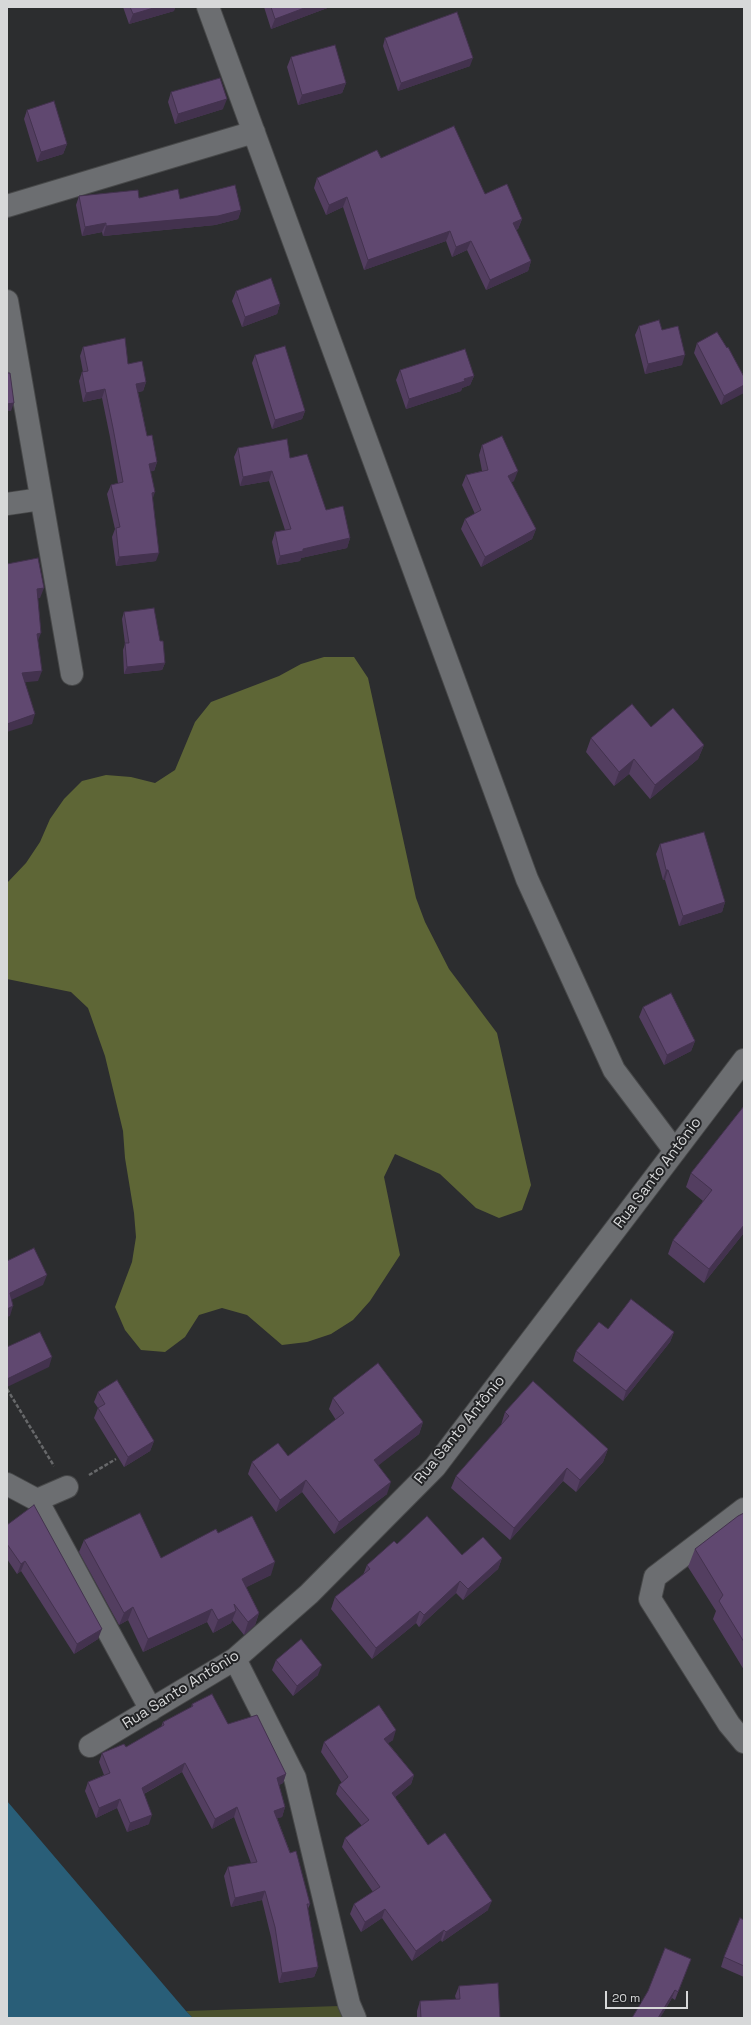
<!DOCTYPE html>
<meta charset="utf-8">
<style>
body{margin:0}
#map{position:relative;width:751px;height:2025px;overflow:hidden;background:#2c2d2f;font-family:"Space Grotesk",sans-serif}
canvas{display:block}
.frame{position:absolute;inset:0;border:8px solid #d7d8d9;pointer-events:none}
.scale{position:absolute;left:605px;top:1991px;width:83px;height:18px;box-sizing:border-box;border:2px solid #d7d8d9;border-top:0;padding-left:5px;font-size:12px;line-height:14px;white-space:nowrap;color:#d7d8d9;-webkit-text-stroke:3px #222325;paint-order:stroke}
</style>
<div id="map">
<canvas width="751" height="2025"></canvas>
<div class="frame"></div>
<div class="scale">20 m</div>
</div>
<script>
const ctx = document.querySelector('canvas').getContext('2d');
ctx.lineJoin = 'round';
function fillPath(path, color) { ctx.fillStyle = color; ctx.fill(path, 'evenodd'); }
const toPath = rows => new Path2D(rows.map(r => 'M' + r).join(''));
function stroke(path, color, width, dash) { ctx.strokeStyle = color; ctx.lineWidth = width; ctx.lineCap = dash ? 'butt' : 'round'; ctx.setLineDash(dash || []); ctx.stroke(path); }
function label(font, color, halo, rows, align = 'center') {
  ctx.font = font + ' "Space Grotesk",sans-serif'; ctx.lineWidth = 4; ctx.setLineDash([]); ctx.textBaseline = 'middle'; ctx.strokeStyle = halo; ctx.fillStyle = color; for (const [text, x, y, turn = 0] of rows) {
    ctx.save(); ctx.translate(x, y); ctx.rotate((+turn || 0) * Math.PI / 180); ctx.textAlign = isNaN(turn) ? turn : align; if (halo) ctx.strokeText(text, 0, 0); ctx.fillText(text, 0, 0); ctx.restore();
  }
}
fillPath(toPath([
 [339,2006,346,2018,193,2018,186,2011]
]), '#4a502d');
fillPath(toPath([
 [324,657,354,657,368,678,416,898,425,922,449,969,497,1033,531,1185,522,1210,499,1218,476,1208,440,1174,395,1154,384,1177,400,1255,370,1301,353,1320,331,1334,307,1342,282,1345,247,1315,222,1308,199,1315,185,1337,165,1352,141,1350,125,1330,115,1307,132,1262,136,1237,134,1213,125,1158,123,1131,105,1056,88,1008,71,992,7,979,7,883,26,863,40,842,50,819,64,799,82,781,106,775,131,777,155,783,175,770,195,722,211,702,279,676,301,664]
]), '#5e6636');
fillPath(toPath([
 [7,1801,186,2011,193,2018,7,2018]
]), '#295e78');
const minor = toPath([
 [208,7,527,879,614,1070,675,1151],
 [7,206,254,132],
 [7,301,72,674],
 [7,504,41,499],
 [7,1484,37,1500,151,1710],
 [37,1500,67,1487],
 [744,1509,655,1577,650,1599,729,1724,744,1742],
 [235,1659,295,1778,349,2004,355,2018],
 [90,1746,235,1659,309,1594,435,1467,744,1060]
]);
stroke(minor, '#474849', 24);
stroke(toPath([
 [7,1389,54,1466],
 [89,1475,116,1459]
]), '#67686a', 2.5, [4, 2]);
stroke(minor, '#6c6e71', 22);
fillPath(toPath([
 [123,7,175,7,174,11,129,24],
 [264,7,330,7,271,29],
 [385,38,470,66,398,91,383,46],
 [291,57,346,83,342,93,298,105,287,67],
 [171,92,223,109,175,124,168,102],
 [27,110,67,144,63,154,37,162,24,119],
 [381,158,485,194,522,219,518,229,516,230,531,261,528,271,486,290,467,250,452,257,446,241,364,270,343,207,326,215,314,188,317,178],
 [79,196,139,198,180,199,241,210,238,219,215,225,103,236,102,232,82,236,76,205],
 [236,291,280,304,277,314,242,327,232,301],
 [639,326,662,330,682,365,645,374,635,335],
 [697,343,744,377,744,392,721,405,694,353],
 [83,347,128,364,146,382,143,391,138,392,147,436,157,462,154,471,150,471,156,561,116,566,112,537,115,529,107,494,111,485,118,483,110,437,102,398,83,402,79,381,82,372,83,372,80,356],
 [255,355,305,411,302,419,272,429,252,363],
 [400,370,474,376,470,385,462,388,461,391,406,409,396,380],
 [482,445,514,481,511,482,536,529,532,539,481,567,461,529,465,519,475,514,462,485,466,475,482,471,479,455],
 [238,448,290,458,326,510,350,538,347,548,301,558,300,561,277,565,272,542,275,532,285,530,269,481,240,486,234,457],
 [124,612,165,663,162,670,124,674,123,650,125,644,122,619],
 [651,727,704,745,698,759,650,799,629,774,614,786,586,752,591,738],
 [660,844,725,902,722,912,679,926,665,880,663,880,656,854],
 [643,1007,695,1041,691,1051,664,1065,639,1017],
 [744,1106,744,1235,743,1234,704,1283,668,1254,673,1240,703,1201,686,1187,691,1173],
 [674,1332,670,1342,623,1401,573,1361,576,1351],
 [98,1392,154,1441,150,1451,124,1467,94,1418,98,1408,94,1402],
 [333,1398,423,1422,419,1434,378,1465,387,1494,334,1534,302,1492,276,1512,248,1474,252,1462,288,1456,336,1420,329,1409],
 [505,1412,608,1449,603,1462,576,1492,563,1481,510,1540,451,1488,456,1476,501,1425],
 [744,1513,744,1670,713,1619,716,1611,688,1567,695,1549],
 [7,1525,98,1639,74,1654,21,1571,17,1574,7,1559],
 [218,1533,271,1575,246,1587,259,1613,255,1625,244,1635,232,1620,231,1623,213,1633,207,1622,143,1652,128,1620,119,1625,79,1552,84,1540,161,1558],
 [397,1544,462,1555,502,1558,498,1569,463,1600,456,1593,419,1627,416,1623,372,1659,331,1609,335,1597,363,1575,367,1565],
 [276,1660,318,1675,293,1696,272,1670],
 [192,1704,228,1724,286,1774,283,1783,279,1785,285,1807,282,1817,277,1818,310,1904,308,1909,318,1967,314,1977,279,1983,271,1937,262,1900,231,1907,224,1876,228,1867,251,1863,234,1817,212,1829,182,1772,144,1794,149,1824,127,1832,117,1808,96,1818,85,1791,88,1782,104,1775,99,1762,102,1753,126,1747,161,1727,163,1722,191,1708],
 [393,1740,388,1743,414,1775,411,1784,395,1797,428,1845,488,1910,442,1942,441,1940,412,1961,382,1918,361,1932,350,1914,354,1904,373,1892,342,1847,345,1838,362,1826,336,1794,339,1785,342,1783,321,1752,324,1742],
 [744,1920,744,1977,721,1967,724,1957],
 [691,1959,675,2000,672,1998,660,2018],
 [459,1986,500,2018,417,2018,417,2011,420,2001,456,1999,455,1996]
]), '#533e60');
fillPath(toPath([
 [157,7,175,7,174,11,129,24,133,14],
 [307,7,330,7,271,29,275,19],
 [473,58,470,66,398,91,401,83],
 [346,83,342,93,298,105,302,95],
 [227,99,223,109,175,124,178,114],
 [67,144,63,154,37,162,41,152],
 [347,197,343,207,326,215,329,205],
 [241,210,238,219,215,225,103,236,106,226],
 [522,219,518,229,509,233,513,223],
 [106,223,102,232,82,236,85,227],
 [450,231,446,241,364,270,368,260],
 [471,241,467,250,452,257,456,247],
 [531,261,528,271,486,290,490,280],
 [280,304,277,314,242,327,245,317],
 [685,355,682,365,645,374,648,364],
 [474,376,470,385,462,388,461,391,406,409,409,399],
 [146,382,143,391,133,393,136,384],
 [744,385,744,393,721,405,724,396],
 [105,389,102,398,83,402,86,393],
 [14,403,11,411,7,411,7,404],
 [305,411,302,419,272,429,275,420],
 [157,462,154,471,145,472,149,464],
 [272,471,269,481,240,486,243,477],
 [518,471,514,481,504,486,508,476],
 [155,492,152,501,152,493],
 [536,529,532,539,481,567,485,557],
 [350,538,347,548,301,558,300,561,277,565,280,556,303,549],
 [159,553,156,561,116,566,119,557],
 [44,588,40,598,33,599,37,589],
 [41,633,37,643,37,634],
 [165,663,162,670,124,674,127,667],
 [42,671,38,681,18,683,22,673],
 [35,714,32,724,7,732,7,724],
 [704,745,698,759,650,799,655,785],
 [634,759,629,774,614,786,619,772],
 [666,870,668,870,665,880,663,880],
 [725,902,722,912,679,926,683,916],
 [695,1041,691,1051,664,1065,667,1055],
 [744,1225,744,1231,743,1234,704,1283,709,1269],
 [47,1275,43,1285,7,1302,10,1293],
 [13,1306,10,1316,7,1317,7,1309],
 [674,1332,670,1342,623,1401,626,1391],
 [52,1357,49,1367,7,1387,7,1379],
 [423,1422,419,1434,370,1472,374,1460],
 [154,1441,150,1451,124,1467,128,1457],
 [608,1449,603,1462,576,1492,580,1480],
 [567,1468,563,1481,510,1540,514,1528],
 [306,1480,302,1492,276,1512,280,1500],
 [391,1482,387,1494,334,1534,339,1522],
 [502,1558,498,1569,463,1600,468,1589],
 [25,1561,21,1571,17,1574,21,1564],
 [275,1562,271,1575,237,1592,242,1579],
 [460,1581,456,1593,419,1627,424,1615],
 [133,1607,128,1620,119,1625,124,1613],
 [212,1609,207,1622,143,1652,148,1639],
 [236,1611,231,1623,213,1633,218,1620],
 [420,1611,416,1623,372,1659,376,1648],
 [259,1613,255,1625,244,1635,248,1622],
 [102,1629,98,1639,74,1654,77,1644],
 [322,1665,318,1675,293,1696,297,1686],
 [396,1730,393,1740,381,1748,384,1739],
 [185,1763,182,1772,138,1797,142,1788],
 [286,1774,283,1783,274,1787,277,1778],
 [414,1775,411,1784,388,1803,392,1793],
 [120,1799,117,1808,96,1818,99,1808],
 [237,1807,234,1817,212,1829,215,1819],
 [285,1807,282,1817,271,1820,274,1811],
 [152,1815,149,1824,127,1832,130,1823],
 [265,1891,262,1900,231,1907,235,1898],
 [492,1901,488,1910,442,1942,446,1932],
 [385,1909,382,1918,361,1932,365,1922],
 [444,1930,441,1940,412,1961,416,1951],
 [318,1967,314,1977,279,1983,282,1973],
 [675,1990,672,1998,660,2018,658,2018]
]), '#43324e');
const building = toPath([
 [130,7,157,7,133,14,130,7],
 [271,7,307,7,275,19,271,7],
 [457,12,473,58,401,83,385,38,457,12],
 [335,45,346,83,302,95,291,57,335,45],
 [220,78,227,99,178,114,171,92,220,78],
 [54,101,67,144,41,152,27,110,54,101],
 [454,126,485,194,507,184,522,219,513,223,531,261,490,280,471,241,456,247,450,231,368,260,347,197,329,205,317,178,377,150,381,158,454,126],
 [235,185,241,210,218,216,106,226,106,223,85,227,79,196,138,190,139,198,178,189,180,199,235,185],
 [271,278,280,304,245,317,236,291,271,278],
 [659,320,662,330,678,326,685,355,648,364,639,326,659,320],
 [717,332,727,348,728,347,744,377,744,385,724,396,697,343,717,332],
 [125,338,128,364,142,361,146,382,136,384,147,436,152,435,157,462,149,464,155,492,152,493,159,553,119,557,116,528,120,527,111,485,123,482,113,428,105,389,86,393,82,372,88,371,83,347,125,338],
 [285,346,305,411,275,420,255,355,285,346],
 [465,349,474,376,464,379,465,381,409,399,400,370,465,349],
 [7,373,10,373,14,403,7,404,7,373],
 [502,436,518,471,508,476,536,529,485,557,465,519,481,510,466,475,488,470,482,445,502,436],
 [287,439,290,458,307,454,326,510,343,506,350,538,303,549,303,551,280,556,275,532,291,529,272,471,243,477,238,448,287,439],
 [38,558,44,588,37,589,41,633,37,634,42,671,22,673,35,714,7,724,7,564,38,558],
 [154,608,160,641,163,641,165,663,127,667,125,643,129,643,124,612,154,608],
 [632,704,651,727,673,708,704,745,655,785,634,759,619,772,591,738,632,704],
 [704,832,725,902,683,916,668,870,666,870,660,844,704,832],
 [671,993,695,1041,667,1055,643,1007,671,993],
 [744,1106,744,1225,709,1269,673,1240,712,1190,691,1173,744,1106],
 [34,1248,47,1275,10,1293,13,1306,7,1309,7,1261,34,1248],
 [631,1299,674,1332,626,1391,576,1351,599,1322,608,1329,631,1299],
 [40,1332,52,1357,7,1379,7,1347,40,1332],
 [378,1363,423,1422,374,1460,391,1482,339,1522,306,1480,280,1500,252,1462,278,1443,288,1456,344,1413,333,1398,378,1363],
 [117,1380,154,1441,128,1457,98,1408,105,1404,98,1392,117,1380],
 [533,1381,608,1449,580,1480,567,1468,514,1528,456,1476,509,1416,505,1412,533,1381],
 [34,1505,102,1629,77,1644,25,1561,21,1564,7,1544,7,1525,34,1505],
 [140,1513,161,1558,216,1529,218,1533,252,1516,275,1562,242,1579,259,1613,248,1622,234,1604,236,1611,218,1620,212,1609,148,1639,133,1607,124,1613,84,1540,140,1513],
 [744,1513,744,1642,719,1601,723,1595,695,1549,738,1516,744,1513],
 [427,1516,462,1555,483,1537,502,1558,468,1589,460,1581,424,1615,420,1611,376,1648,335,1597,370,1569,367,1565,394,1541,397,1544,427,1516],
 [301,1639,322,1665,297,1686,276,1660,301,1639],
 [212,1694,228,1724,257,1715,286,1774,277,1778,285,1807,274,1811,290,1853,296,1851,310,1904,307,1904,318,1967,282,1973,275,1927,265,1891,235,1898,228,1867,257,1862,237,1807,215,1819,185,1763,142,1788,152,1815,130,1823,120,1799,99,1808,88,1782,110,1773,102,1753,124,1744,126,1747,164,1725,163,1722,193,1706,192,1704,212,1694],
 [379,1705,396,1730,384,1739,414,1775,392,1793,428,1845,445,1833,492,1901,446,1932,444,1930,416,1951,385,1909,365,1922,354,1904,380,1887,345,1838,369,1820,339,1785,348,1777,324,1742,379,1705],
 [740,1918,744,1920,744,1966,724,1957,740,1918],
 [665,1948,691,1959,678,1992,675,1990,658,2018,632,2018,648,1991,665,1948],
 [498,1983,500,2018,421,2018,420,2001,460,1999,459,1986,498,1983]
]);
fillPath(building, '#604870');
stroke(building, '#43324e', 1);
label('15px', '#d7d8d9', '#222325', [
 ["Rua Santo Antônio",658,1173,-53],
 ["Rua Santo Antônio",460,1430,-51],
 ["Rua Santo Antônio",181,1690,-32]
]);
</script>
